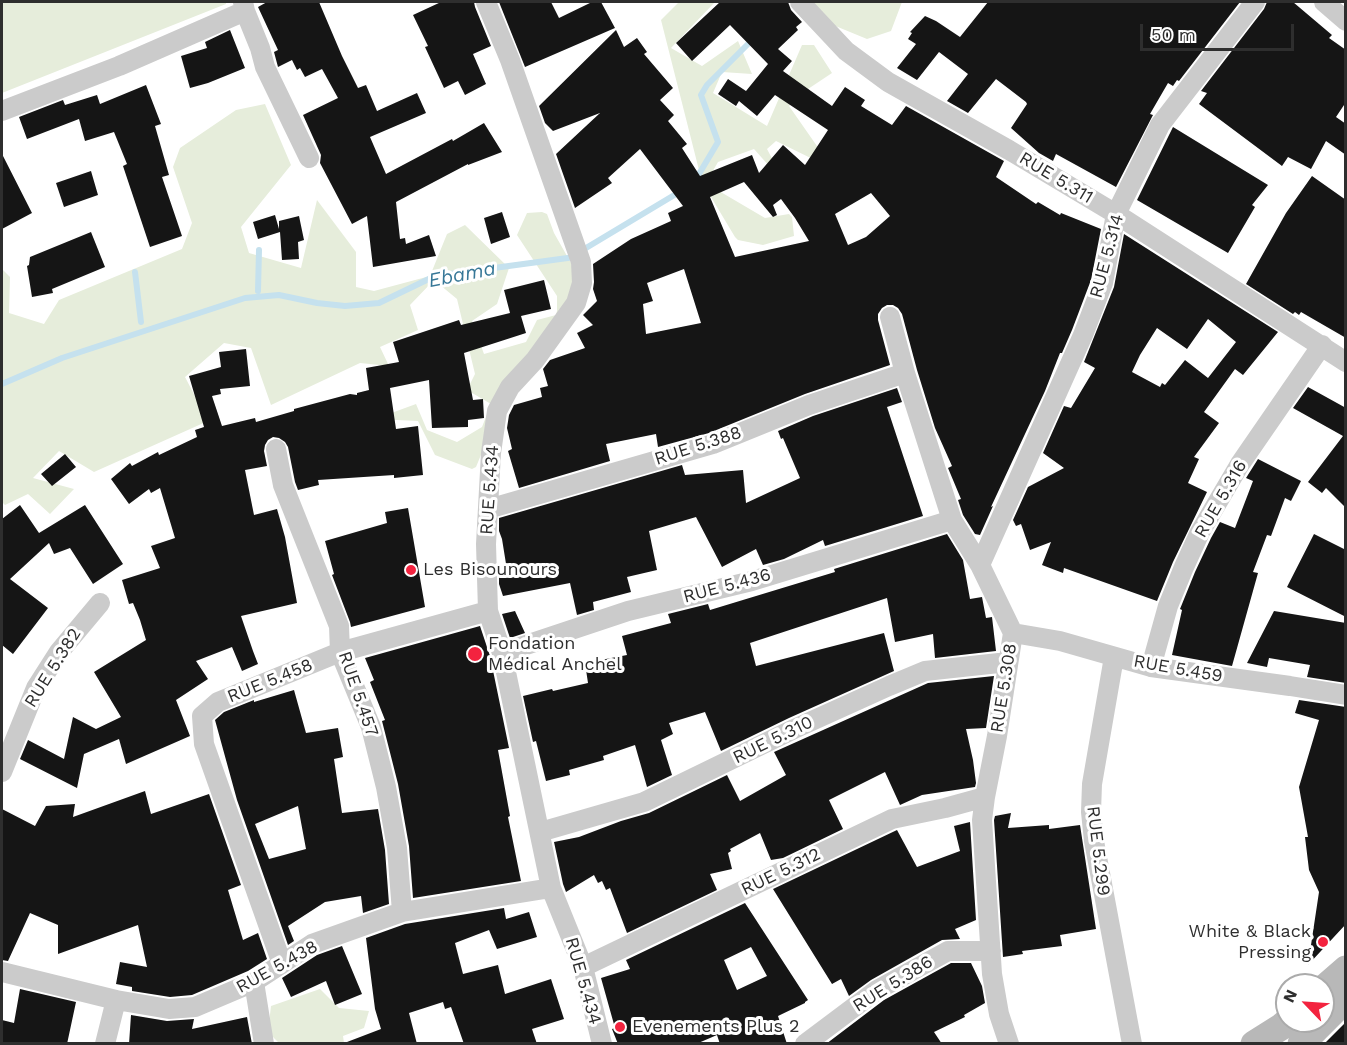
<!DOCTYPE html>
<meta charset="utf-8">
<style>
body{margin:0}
#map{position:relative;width:1347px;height:1045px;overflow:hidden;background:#fff;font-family:"Work Sans",sans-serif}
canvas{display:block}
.frame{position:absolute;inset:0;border:3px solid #2e2e2e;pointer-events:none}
.north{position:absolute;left:1275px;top:973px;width:60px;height:60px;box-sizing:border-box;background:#fff;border:2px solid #ababab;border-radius:50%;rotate:295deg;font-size:16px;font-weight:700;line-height:24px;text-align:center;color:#2e2e2e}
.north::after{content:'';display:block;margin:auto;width:21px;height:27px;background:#f3233f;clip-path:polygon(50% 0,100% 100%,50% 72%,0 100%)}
.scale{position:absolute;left:1140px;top:24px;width:154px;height:27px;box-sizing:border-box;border:3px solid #2e2e2e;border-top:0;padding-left:8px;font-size:18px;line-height:21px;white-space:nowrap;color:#2e2e2e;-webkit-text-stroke:4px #fff;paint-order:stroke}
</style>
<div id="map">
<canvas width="1347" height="1045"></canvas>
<div class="frame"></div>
<div class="north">N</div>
<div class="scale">50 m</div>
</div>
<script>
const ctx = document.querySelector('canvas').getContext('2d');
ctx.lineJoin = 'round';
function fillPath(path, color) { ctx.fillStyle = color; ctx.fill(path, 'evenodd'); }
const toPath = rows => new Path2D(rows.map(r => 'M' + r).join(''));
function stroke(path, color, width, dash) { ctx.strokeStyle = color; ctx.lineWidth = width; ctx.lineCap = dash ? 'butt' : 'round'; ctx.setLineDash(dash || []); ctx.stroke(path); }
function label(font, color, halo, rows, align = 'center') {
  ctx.font = font + ' "Work Sans",sans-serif'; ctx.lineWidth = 6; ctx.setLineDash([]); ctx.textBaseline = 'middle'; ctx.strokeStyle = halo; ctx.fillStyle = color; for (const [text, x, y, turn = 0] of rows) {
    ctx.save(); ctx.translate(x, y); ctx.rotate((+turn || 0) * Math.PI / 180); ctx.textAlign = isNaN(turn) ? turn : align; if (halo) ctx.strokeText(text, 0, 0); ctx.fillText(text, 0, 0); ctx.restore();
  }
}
fillPath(toPath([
 [2,2,226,2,226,4,2,93],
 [679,2,715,2,671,48,702,66,738,41,752,74,722,72,713,93,767,126,802,45,814,45,832,73,808,89,789,106,833,169,776,141,767,149,786,185,754,149,718,162,711,174,719,191,765,218,789,214,792,217,794,236,763,245,738,240,735,237,702,182,661,20],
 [812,2,902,2,891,31,867,39,833,25],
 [265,104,291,165,241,227,249,253,301,268,317,200,356,252,356,287,374,291,430,276,447,234,465,225,509,268,497,304,472,321,484,354,526,342,537,320,556,315,557,311,557,296,517,235,527,213,542,212,547,214,554,233,571,263,576,282,575,319,503,401,476,467,472,469,435,455,418,421,375,419,416,404,427,430,457,442,482,427,491,404,467,390,475,374,457,299,434,280,410,305,418,330,380,347,389,366,360,363,271,405,251,348,224,343,185,377,208,421,94,472,59,451,33,478,74,489,50,514,28,494,5,505,2,502,2,269,10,277,9,313,44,324,59,300,182,249,192,223,173,167,180,148,236,110],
 [320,989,339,1008,369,1011,364,1028,343,1036,344,1043,279,1043,268,1032,271,1006]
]), '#e6eddb');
stroke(toPath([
 [696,179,718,142,701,95,707,85,753,39],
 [135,272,141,322],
 [258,291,259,250],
 [2,384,62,358,245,298,279,295,317,303,345,306,379,303,435,276,575,257,586,248,681,191]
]), '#c5e1ee', 6);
fillPath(toPath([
 [267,2,319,2,342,56,358,88,366,85,377,111,417,93,426,113,370,137,386,174,452,139,453,141,484,123,502,152,468,165,468,164,396,202,400,239,405,238,406,244,429,235,436,256,373,267,367,216,352,224,320,163,321,155,303,115,338,98,322,69,305,77,300,68,297,70,292,60,278,67,274,52,278,50,258,7],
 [441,2,474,2,475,7,491,46,473,54,486,84,465,95,458,81,444,88,425,47,428,46,413,15],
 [499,2,551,2,559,18,592,2,601,2,615,28,525,67],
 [720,2,788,2,791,10,802,22,796,27,798,30,778,49,792,61,783,71,832,106,845,87,865,100,861,106,892,125,906,106,1004,161,996,177,1036,204,1038,202,1060,215,1061,213,1101,229,1091,280,1072,330,1062,353,1060,353,1045,391,991,507,993,506,980,535,975,534,963,515,958,500,961,499,948,468,952,466,935,428,917,370,902,314,898,308,893,305,887,305,882,308,878,314,878,320,890,365,805,394,709,433,658,447,656,434,606,444,610,461,519,488,508,451,512,449,507,428,509,415,514,405,542,397,540,388,548,386,543,369,550,360,585,348,577,333,593,325,583,315,597,301,593,289,594,282,593,264,631,239,671,221,668,213,683,206,640,149,608,178,612,183,575,208,556,154,600,113,553,131,545,123,539,106,616,30,624,47,637,38,647,52,644,54,673,88,660,100,674,115,668,121,687,144,682,148,700,176,752,155,759,173,783,145,805,165,828,130,775,95,757,116,739,101,736,106,718,94,728,79,746,91,768,64,730,25,692,61,676,43],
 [744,182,773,217,777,215,773,205,781,199,795,218,809,241,735,257,710,197],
 [871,193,890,216,866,237,848,245,835,214],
 [684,269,701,323,646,334,643,304,653,301,647,283],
 [988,2,1240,2,1179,81,1177,80,1173,86,1168,83,1150,114,1153,115,1116,187,1056,154,1053,161,1039,153,1011,128,1027,104,1026,102,996,79,968,113,947,101,968,74,939,52,917,80,897,68,916,44,908,39,912,33,910,32,925,16,936,21,960,37],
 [1267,2,1293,2,1332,35,1329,38,1346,50,1346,102,1336,117,1346,124,1346,155,1326,141,1311,169,1288,157,1282,166,1199,104,1207,93,1201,91,1264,9],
 [230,30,245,68,208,83,190,88,181,56,207,48,205,42],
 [146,85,161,124,155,126,169,175,162,177,182,236,150,247,123,166,127,164,114,132,85,141,79,119,27,139,19,117,63,100,65,105,97,95,100,104],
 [1173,127,1268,185,1252,205,1255,207,1228,253,1137,200],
 [2,154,32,213,2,229],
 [91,171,98,195,64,207,56,183],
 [1312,176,1346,200,1346,338,1301,312,1299,315,1295,312,1293,314,1246,284,1286,213],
 [502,212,510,237,491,244,484,218],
 [275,215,279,229,279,221,299,216,304,240,298,242,299,259,282,260,280,232,258,239,253,222],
 [91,232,105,267,52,289,53,293,32,297,27,266,29,265,30,257],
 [1124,234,1278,332,1243,375,1235,369,1204,412,1219,423,1194,457,1199,459,1188,483,1207,492,1173,562,1157,601,1064,568,1063,573,1042,565,1051,542,1030,550,1021,524,1016,526,1013,520,1028,487,1064,468,1043,453,1064,406,1071,408,1095,368,1084,362,1114,287],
 [1208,319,1236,342,1208,378,1185,360,1165,385,1162,383,1160,387,1132,372,1140,355,1157,328,1187,349],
 [544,280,551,309,521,316,526,333,464,353,473,400,483,399,484,418,468,420,468,427,432,428,429,380,390,388,396,429,418,426,423,475,394,478,394,475,318,480,319,485,298,490,295,482,288,447,285,442,279,438,273,437,268,440,265,445,264,451,267,466,245,470,254,515,277,509,285,537,297,603,241,616,253,651,258,664,242,671,232,647,196,661,208,679,176,700,190,736,126,764,119,739,84,754,77,788,20,759,28,740,64,759,73,717,96,729,121,717,94,672,146,640,140,620,133,603,129,604,122,580,160,568,151,546,175,538,160,488,151,493,149,489,129,504,111,479,130,463,132,466,158,452,159,455,197,437,195,430,204,427,189,376,221,367,219,352,246,349,250,386,220,389,221,394,212,396,222,426,255,418,256,422,294,411,294,409,350,394,357,395,357,393,369,390,366,368,399,362,393,342,459,320,461,325,510,313,504,290],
 [1308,387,1346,408,1346,508,1326,488,1322,493,1308,482,1343,436,1293,408],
 [897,388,902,402,887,407,923,516,825,546,823,540,784,559,763,565,756,549,722,567,696,517,649,531,657,570,627,577,631,592,593,602,594,610,577,615,570,583,503,596,499,584,499,573,507,570,502,539,499,531,499,518,682,465,685,475,743,470,746,503,800,478,783,438,781,439,778,431,813,416],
 [65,454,76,467,52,486,41,474],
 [1258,459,1301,481,1291,501,1285,498,1271,536,1267,535,1253,572,1258,573,1232,666,1172,655,1182,610,1180,609,1195,572,1211,538,1220,522,1235,528,1253,481,1246,478],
 [20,505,39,533,85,505,123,564,93,584,70,548,54,554,49,543,10,579,48,608,13,654,2,645,2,519],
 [408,508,425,607,351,627,350,622,332,575,334,574,325,541,387,523,385,512],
 [947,534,963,560,970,599,982,597,986,618,992,617,996,651,935,658,933,634,895,642,887,598,750,643,756,666,884,633,894,671,789,718,721,751,705,712,669,723,673,734,661,740,672,775,647,787,635,745,603,756,604,760,569,770,570,775,546,781,536,741,533,742,523,696,552,689,553,691,588,683,585,663,627,655,622,636,671,623,668,614,708,604,710,610,835,572,834,569],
 [1314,534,1346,550,1346,617,1287,587],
 [515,611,525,633,510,638,502,614],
 [1274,611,1346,623,1346,683,1307,677,1310,665,1269,658,1267,667,1247,663],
 [480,626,490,656,509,748,498,750,510,816,508,817,521,881,413,898,409,846,398,784,382,721,385,720,370,682,374,680,365,658],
 [994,676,986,728,966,729,973,760,976,783,975,787,922,795,900,805,885,772,829,800,843,829,783,858,771,860,760,833,730,849,731,851,728,853,732,869,710,874,717,890,627,933,610,888,606,890,602,881,598,883,594,875,566,892,563,884,554,842,579,837,621,821,649,813,727,775,740,801,786,775,774,752,928,683],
 [294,690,306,733,338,728,343,757,334,759,342,813,378,809,385,850,389,904,363,913,361,896,325,902,288,926,294,941,288,945,237,800,215,720,224,712,254,700,254,702],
 [298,806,306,849,269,859,255,824],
 [1299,700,1346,707,1346,924,1308,965,1319,892,1309,870,1305,837,1308,837,1299,787,1319,720,1295,713],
 [145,791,151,814,209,794,241,885,228,890,243,940,258,933,267,959,248,971,192,995,170,997,132,991,132,987,116,984,120,962,147,967,138,925,58,954,58,925,30,913,8,961,2,960,2,809,35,826,46,806,75,804,73,817],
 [1011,813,1008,828,1049,825,1049,829,1080,825,1096,929,1060,935,1062,946,1022,951,1023,954,1003,957,994,820,995,816],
 [970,822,976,920,955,929,960,939,942,940,871,980,849,996,841,979,832,984,773,889,897,830,917,867,960,851,954,826],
 [745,903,808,1000,805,1002,805,1003,778,1016,787,1044,720,1044,717,1035,696,1044,618,1044,612,1029,615,1028,601,978,630,969,626,960],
 [751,947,767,976,737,990,724,960],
 [504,908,506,919,529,912,537,937,497,949,489,930,455,943,463,974,498,965,505,994,551,979,564,1019,532,1029,537,1044,464,1044,451,1007,445,1009,443,1002,409,1013,417,1044,347,1044,347,1042,381,1029,375,1009,366,938,405,924],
 [342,946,362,994,335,1005,326,981,291,997,282,978,317,955],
 [951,963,971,963,982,986,985,1003,964,1015,965,1017,934,1032,942,1044,826,1044,884,1000],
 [20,989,76,1002,67,1044,2,1044,2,1020,14,1023],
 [131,1015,167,1021,194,1019,192,1029,247,1017,252,1044,129,1044],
 [1346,1022,1346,1044,1324,1044]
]), '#151515');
stroke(toPath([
 [243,2,245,11,260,48,265,67,309,158],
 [486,2,510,60,581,262,582,283,576,303,535,360,510,387,497,411,491,453,486,544,488,611,502,653,551,888,583,967,602,1044],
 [800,2,846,51,888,82,1009,150,1116,214,1346,362],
 [1324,2,1346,21],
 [2,111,119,66,245,11],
 [890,317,905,373,952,520,980,565,1013,633,997,736,985,797,982,820,992,974,999,1014,1009,1044],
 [276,449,283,485,339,626,340,652,371,727,386,787,397,848,402,912],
 [488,509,713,444,809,405,905,373],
 [980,565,1083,335,1103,283,1116,214,1160,125,1255,2],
 [1013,633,1060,641,1151,667,1290,686,1346,695],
 [502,653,628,611,752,581,952,520],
 [1114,657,1092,784,1091,812,1094,841,1132,1044],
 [1151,667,1168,606,1184,567,1200,532,1240,464,1322,345],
 [2,772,36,688,59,652,100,603],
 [540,832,644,802,794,729,889,686,925,671,1008,662],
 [282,964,204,744,202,716,218,702,340,652,488,611],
 [583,967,892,819,945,808,985,797],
 [2,972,116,1000,169,1009,195,1007,254,982,312,944,402,912,551,888],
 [254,982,264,1044],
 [105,1044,116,1000],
 [805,1044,877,990,948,951,991,951]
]), '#cbcbcb', 20);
stroke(toPath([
 [1323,989,1346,969],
 [1254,1044,1281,1027,1288,1021],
 [1301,1044,1346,999]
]), '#b8b8b8', 27);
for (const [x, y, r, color] of [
 [411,570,6,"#f3233f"],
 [475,654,8,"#f3233f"],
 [1323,942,6,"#f3233f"],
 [620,1027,6,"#f3233f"]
]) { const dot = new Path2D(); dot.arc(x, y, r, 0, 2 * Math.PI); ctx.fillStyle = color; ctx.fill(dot); stroke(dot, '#fff', 2); }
label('18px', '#2e2e2e', '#fff', [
 ["RUE 5.311",1056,178,31],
 ["RUE 5.314",1107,256,-75],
 ["RUE 5.388",698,446,-18],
 ["RUE 5.434",490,490,-86],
 ["RUE 5.316",1221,499,-60],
 ["RUE 5.436",727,586,-15],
 ["RUE 5.382",53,668,-58],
 ["RUE 5.459",1178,669,10],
 ["RUE 5.458",270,681,-22],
 ["RUE 5.308",1004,688,-81],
 ["RUE 5.457",358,694,71],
 ["RUE 5.310",773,740,-26],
 ["RUE 5.299",1098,851,83],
 ["RUE 5.312",781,872,-26],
 ["RUE 5.438",277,967,-29],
 ["RUE 5.434",583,981,74],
 ["RUE 5.386",893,984,-32]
]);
label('18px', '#2e2e2e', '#fff', [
 ["Les Bisounours",423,570],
 ["Fondation",488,644],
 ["Médical Anchel",488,665],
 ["White & Black",1311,932,"right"],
 ["Pressing",1311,953,"right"],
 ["Evenements Plus 2",632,1027]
], 'left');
label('italic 20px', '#367797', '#fff', [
 ["Ebama",462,275,-11]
]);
</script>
